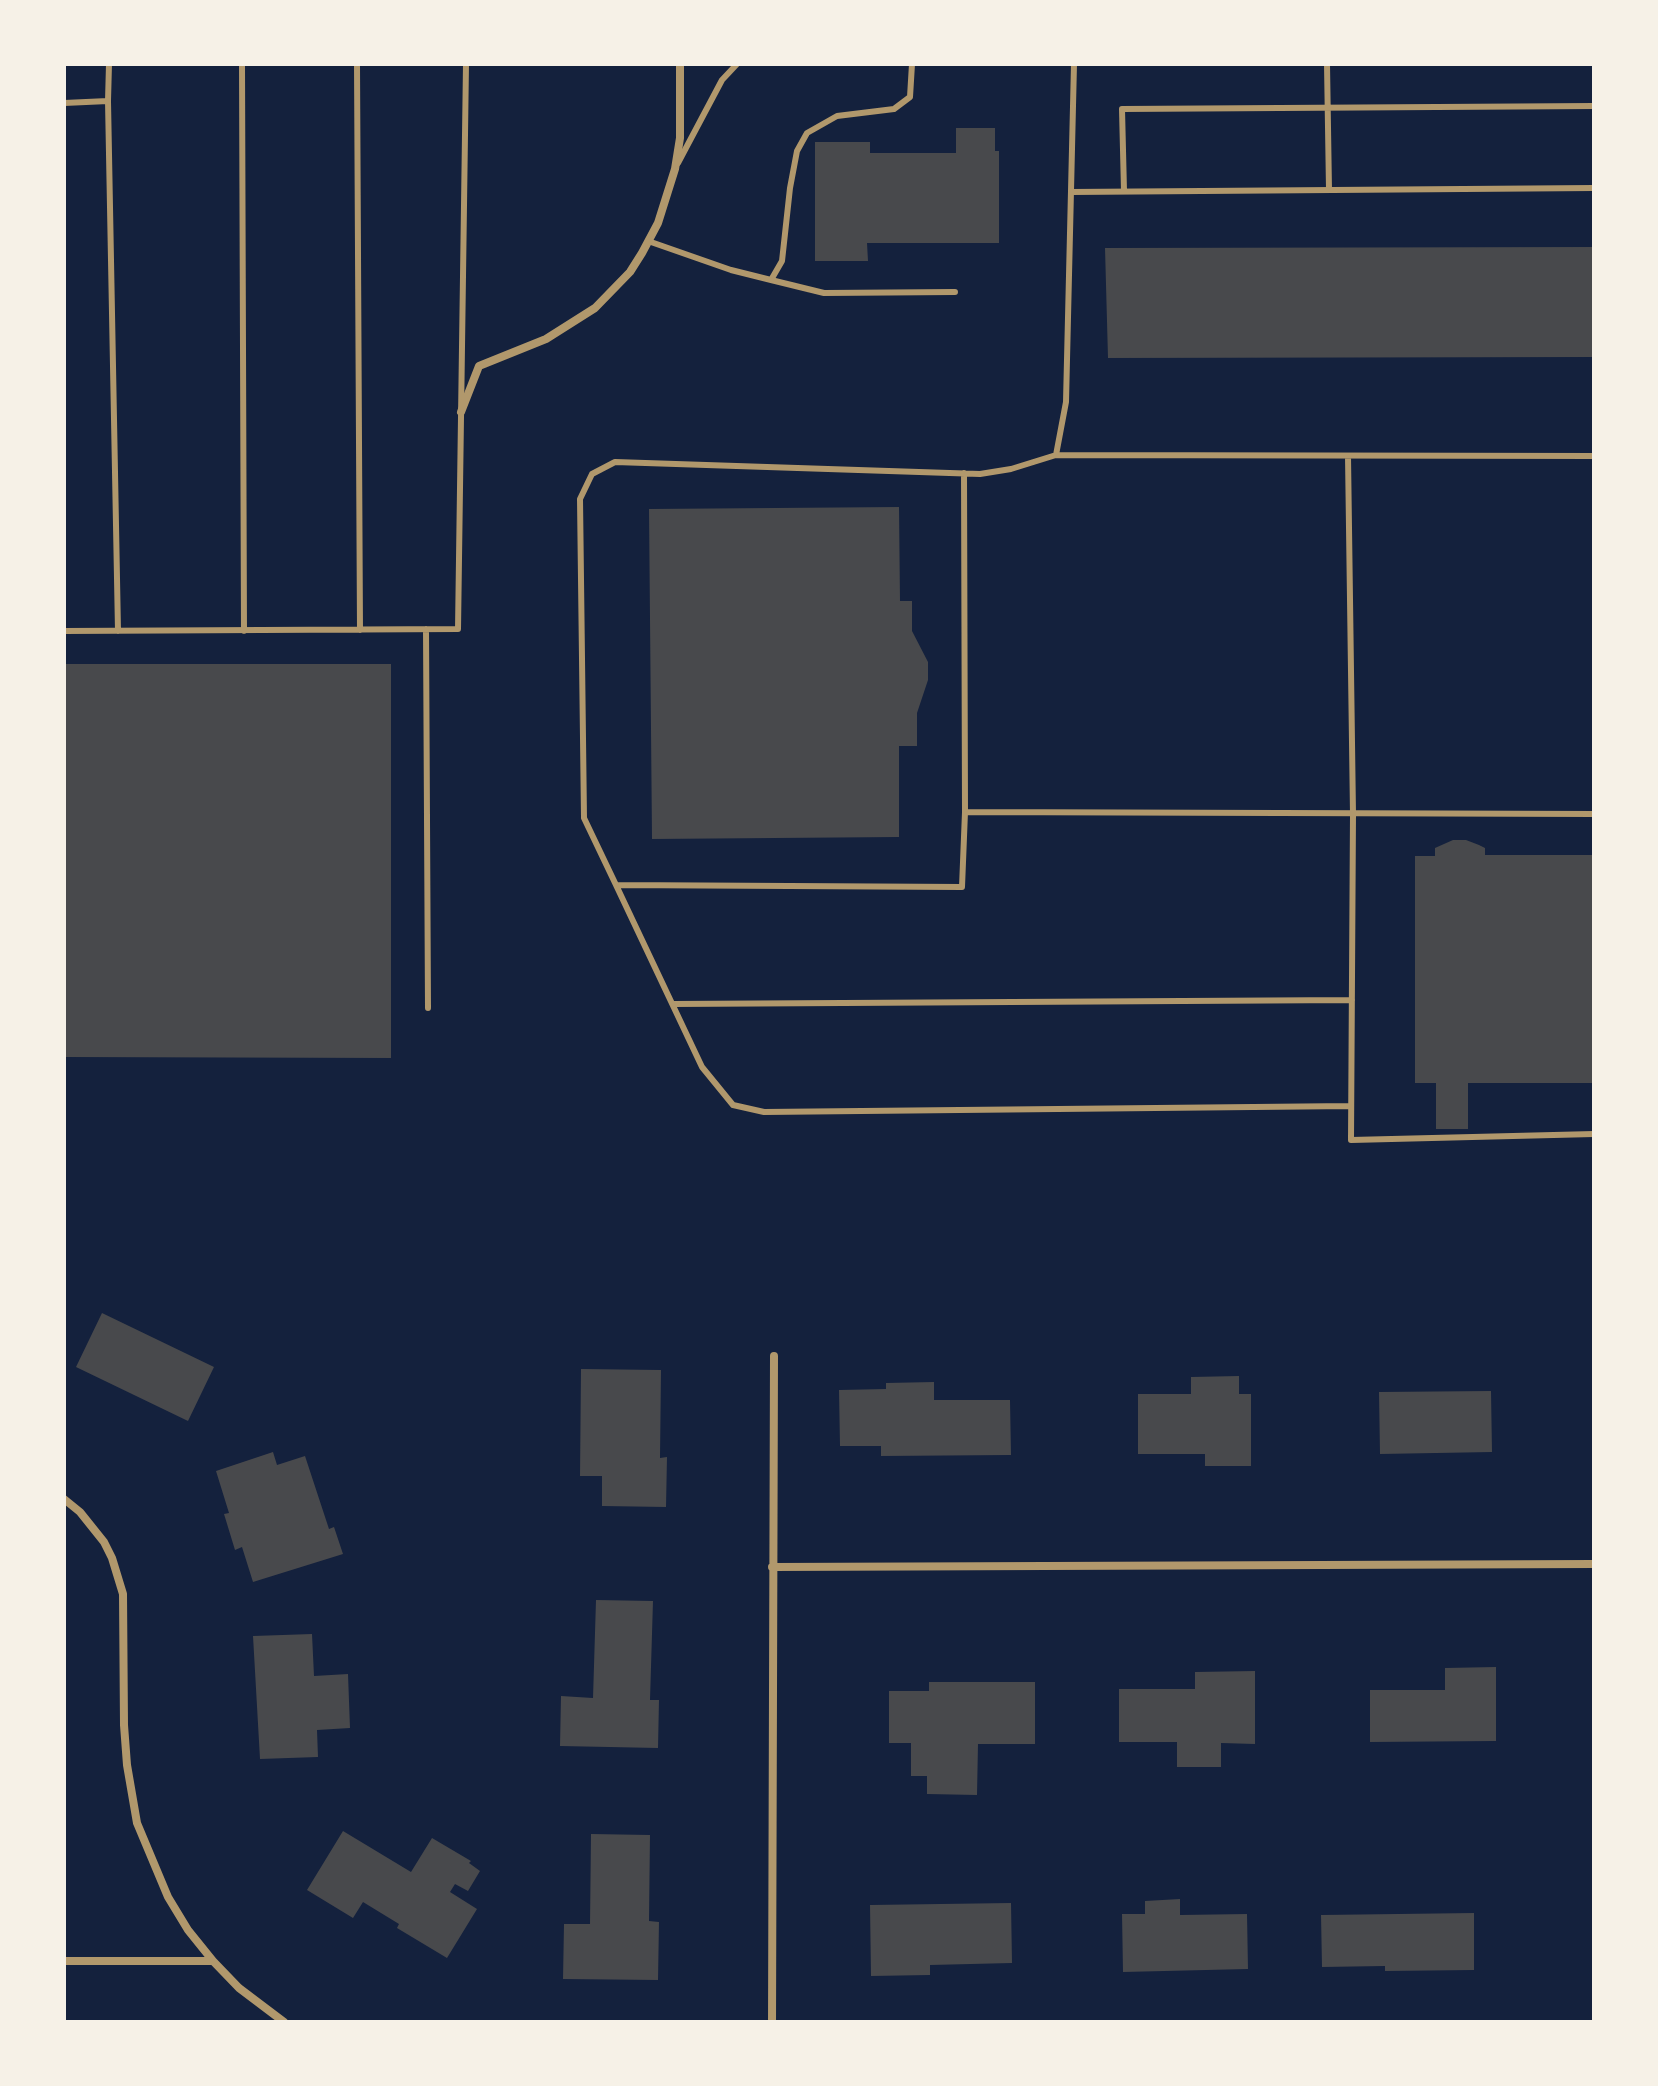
<!DOCTYPE html>
<style>
body{margin:0}
#map{position:relative;width:1658px;height:2086px;overflow:hidden;background:#14213d;font-family:Georgia,serif}
canvas{display:block}
.frame{position:absolute;inset:0;border:66px solid #f6f1e7;pointer-events:none}
</style>
<div id="map">
<canvas width="1658" height="2086"></canvas>
<div class="frame"></div>
</div>
<script>
const ctx = document.querySelector('canvas').getContext('2d');
ctx.lineJoin = 'round';
function fillPath(path, color) { ctx.fillStyle = color; ctx.fill(path, 'evenodd'); }
const toPath = rows => new Path2D(rows.map(r => 'M' + r).join(''));
function stroke(path, color, width, dash) { ctx.strokeStyle = color; ctx.lineWidth = width; ctx.lineCap = dash ? 'butt' : 'round'; ctx.setLineDash(dash || []); ctx.stroke(path); }
fillPath(toPath([
 [956,128,995,128,995,151,999,151,999,243,867,243,868,261,815,261,815,142,870,142,870,153,956,153],
 [1594,247,1594,357,1108,358,1105,248],
 [899,507,900,601,912,601,912,631,928,662,928,680,917,713,917,746,899,746,899,837,652,839,649,509],
 [64,664,391,664,391,1058,64,1057],
 [1453,840,1466,840,1479,845,1485,848,1485,855,1594,855,1594,1083,1468,1083,1468,1129,1436,1129,1436,1083,1415,1083,1415,856,1435,856,1435,848],
 [102,1313,214,1367,188,1421,76,1367],
 [581,1369,661,1370,660,1458,667,1457,666,1507,602,1506,602,1476,580,1476],
 [1239,1376,1239,1394,1251,1394,1251,1466,1205,1466,1205,1454,1138,1454,1138,1394,1191,1394,1191,1377],
 [934,1382,934,1400,1010,1400,1011,1455,881,1456,881,1446,840,1446,839,1390,886,1389,886,1383],
 [1491,1391,1492,1452,1380,1454,1379,1392],
 [273,1452,277,1465,305,1456,329,1529,334,1527,343,1554,253,1582,242,1547,235,1550,224,1514,229,1513,216,1471],
 [596,1600,653,1601,650,1700,659,1700,658,1748,560,1746,561,1696,593,1698],
 [312,1634,314,1676,348,1674,350,1728,317,1730,318,1757,260,1759,253,1636],
 [1496,1667,1496,1741,1370,1742,1370,1690,1445,1690,1445,1668],
 [1255,1671,1255,1744,1221,1743,1221,1767,1177,1767,1177,1742,1119,1742,1119,1689,1195,1689,1195,1672],
 [929,1682,1035,1682,1035,1744,978,1744,977,1795,927,1794,927,1776,911,1776,911,1743,889,1743,889,1691,929,1691],
 [343,1831,411,1872,432,1838,471,1861,469,1863,480,1871,468,1891,455,1884,450,1892,477,1909,447,1958,397,1928,399,1924,363,1902,353,1918,307,1890],
 [591,1834,650,1835,649,1921,659,1922,658,1980,563,1979,564,1924,590,1924],
 [1180,1899,1180,1915,1247,1914,1248,1969,1123,1972,1122,1914,1145,1914,1145,1901],
 [1011,1903,1012,1963,930,1965,930,1975,871,1976,870,1905],
 [1474,1913,1474,1970,1385,1971,1385,1966,1322,1967,1321,1915]
]), '#48494c');
stroke(toPath([
 [242,64,244,631],
 [357,64,360,630],
 [1074,64,1066,402,1056,455,1011,469,980,474,615,462,592,474,580,499,584,818,616,885,962,887,965,812,1594,814],
 [1327,64,1329,190],
 [108,101,118,631],
 [64,103,108,101,109,64],
 [678,163,722,80,737,64],
 [1124,191,1122,109,1594,106],
 [1071,192,1594,188],
 [648,241,731,270,771,280,782,261,790,188,797,151,807,133,837,116,894,109,910,97,912,64],
 [771,280,824,293,955,292],
 [1056,455,1594,456],
 [1348,456,1353,814,1351,1140,1594,1134],
 [964,473,965,812],
 [426,629,428,1008],
 [64,631,458,629,466,64],
 [616,885,702,1067,733,1105,764,1112,1351,1106],
 [673,1004,1352,1000]
]), '#b1986c', 6);
stroke(toPath([
 [461,412,479,366,546,339,595,308,630,272,642,253,658,223,675,169,680,138,680,64],
 [64,1499,80,1512,104,1542,112,1558,123,1594,124,1725,127,1765,137,1823,168,1897,188,1930,213,1961],
 [772,1567,1594,1564],
 [64,1961,213,1961,239,1988,284,2022],
 [772,2022,774,1356]
]), '#b1986c', 8);
</script>
